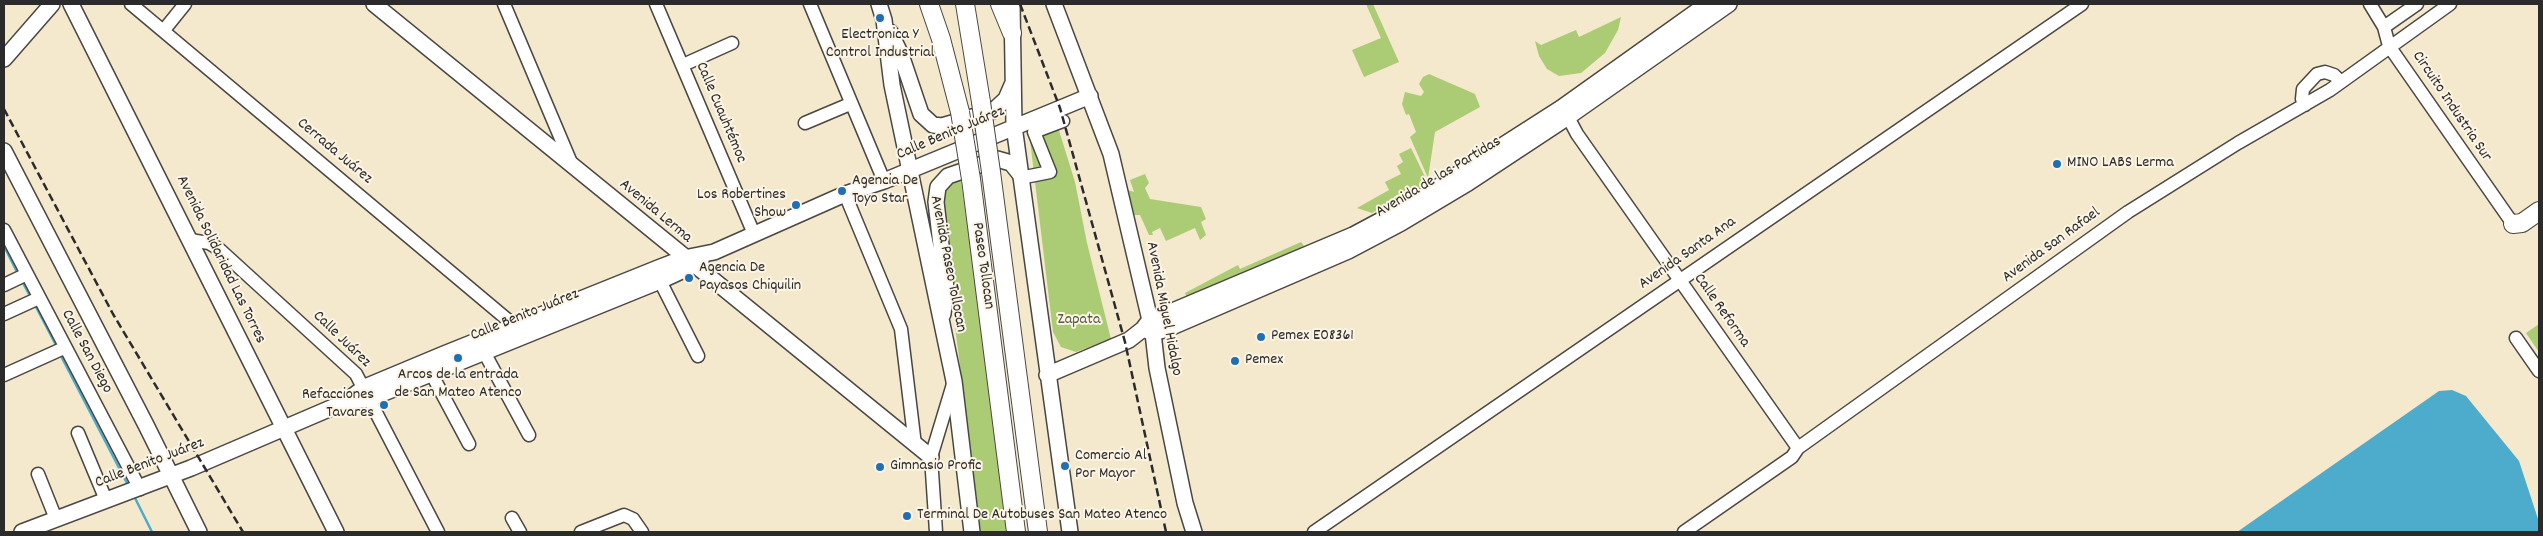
<!DOCTYPE html>
<meta charset="utf-8">
<style>
body{margin:0}
#map{position:relative;width:2543px;height:536px;overflow:hidden;background:#f4e8cd;font-family:Dekko,sans-serif}
canvas{display:block}
.frame{position:absolute;inset:0;border:5px solid #2b2b2b;pointer-events:none}
</style>
<div id="map">
<canvas width="2543" height="536"></canvas>
<div class="frame"></div>
</div>
<script>
const ctx = document.querySelector('canvas').getContext('2d');
ctx.lineJoin = 'round';
function fillPath(path, color) { ctx.fillStyle = color; ctx.fill(path, 'evenodd'); }
const toPath = rows => new Path2D(rows.map(r => 'M' + r).join(''));
function stroke(path, color, width, dash) { ctx.strokeStyle = color; ctx.lineWidth = width; ctx.lineCap = dash ? 'butt' : 'round'; ctx.setLineDash(dash || []); ctx.stroke(path); }
function label(font, color, halo, rows, align = 'center') {
  ctx.font = font + ' Dekko,sans-serif'; ctx.lineWidth = 4; ctx.setLineDash([]); ctx.textBaseline = 'middle'; ctx.strokeStyle = halo; ctx.fillStyle = color; for (const [text, x, y, turn = 0] of rows) {
    ctx.save(); ctx.translate(x, y); ctx.rotate((+turn || 0) * Math.PI / 180); ctx.textAlign = isNaN(turn) ? turn : align; if (halo) ctx.strokeText(text, 0, 0); ctx.fillText(text, 0, 0); ctx.restore();
  }
}
fillPath(toPath([
 [1366,4,1373,4,1399,62,1364,77,1352,50,1381,38],
 [1621,17,1618,30,1605,53,1581,73,1559,76,1547,69,1539,56,1535,41,1541,45,1576,30,1579,37],
 [1429,74,1475,94,1480,107,1435,132,1428,178,1410,137,1416,132,1409,114,1406,115,1402,104,1405,92,1421,96,1424,92,1419,84,1423,77],
 [1057,124,1075,182,1087,243,1111,339,1076,352,1061,347,1053,332,1030,140],
 [1411,148,1428,183,1420,191,1399,197,1372,213,1357,208,1389,190,1385,182,1401,174,1397,166,1403,162,1399,154],
 [1145,174,1149,183,1145,188,1150,199,1201,207,1206,219,1201,222,1206,235,1200,240,1195,228,1166,241,1160,228,1152,232,1153,235,1149,235,1140,215,1133,215,1128,190,1134,192,1130,180],
 [961,180,1007,510,1007,532,981,532,939,200,947,185],
 [1301,242,1304,246,1273,266,1188,301,1185,293,1238,265,1240,269],
 [2539,324,2539,352,2526,333]
]), '#abcc74');
fillPath(toPath([
 [2452,390,2466,396,2519,461,2539,522,2539,532,2237,532,2439,391]
]), '#4dabcb');
stroke(toPath([
 [4,246,18,274],
 [22,281,31,298],
 [35,305,57,347],
 [60,354,129,487],
 [134,496,152,532]
]), '#4dabcb', 2.5);
const minor = toPath([
 [131,4,515,326],
 [504,4,572,165],
 [656,4,754,234],
 [810,4,884,181],
 [2370,4,2384,27,2389,46,2513,224],
 [2384,27,2417,4],
 [164,30,185,4],
 [683,65,732,43],
 [2305,105,2302,99,2303,89,2317,74,2325,72,2334,75,2341,82],
 [1568,117,1577,134,1798,448],
 [805,123,850,104],
 [1020,178,1050,172,1034,132,1063,121],
 [845,194,901,329,915,445],
 [4,230,140,489],
 [190,240,209,243,219,249,356,374,438,532],
 [660,281,698,356],
 [4,285,27,274],
 [4,314,39,298],
 [2516,338,2539,371],
 [484,352,529,435],
 [431,373,469,444],
 [4,375,64,348],
 [78,433,106,500],
 [38,474,56,519],
 [512,518,520,532],
 [581,532,624,515,633,519,642,532],
 [936,532,931,457,954,381],
 [1314,532,2082,4],
 [1684,532,1792,457,1798,448,2128,212,2238,143,2330,90,2450,4]
]);
const major = toPath([
 [71,4,336,532],
 [374,4,931,457],
 [879,4,884,20,892,85,954,381,972,532],
 [1012,4,1014,126,1070,532],
 [1054,4,1111,154,1153,333,1157,368,1185,503,1194,532],
 [890,32,901,55,921,114,933,125,942,126,993,111,1006,99,1012,85],
 [4,59,52,4],
 [4,151,146,425,199,532],
 [943,314,946,288,936,202,938,187,948,176,997,159,1011,163,1019,173],
 [1143,329,1153,333,1167,329,1348,251,1401,223,1468,183,1568,117,1729,4],
 [1047,375,1129,340,1143,329,1149,321,1353,235,1411,204,1561,108,1707,4],
 [346,402,369,399,660,281,701,262],
 [22,532,191,468,345,402,365,387,444,354,658,268,684,258,714,252,845,194,884,181,1090,96]
]);
const highway = toPath([
 [929,4,941,39,960,112],
 [965,4,981,102],
 [1000,4,1012,33],
 [991,172,1038,532],
 [971,179,1016,532],
 [2513,224,2522,223,2539,211]
]);
stroke(minor, '#494743', 15);
stroke(major, '#494743', 18);
stroke(highway, '#494743', 20);
stroke(minor, '#fff', 12);
stroke(major, '#fff', 15);
stroke(highway, '#fff', 18);
stroke(toPath([
 [1020,4,1060,108,1125,342,1166,532],
 [4,109,113,314,243,532]
]), '#2b2b2b', 2.5, [8, 4]);
const highwayBridge = toPath([
 [981,102,991,172],
 [960,112,971,179]
]);
stroke(highwayBridge, '#494743', 20, []);
stroke(highwayBridge, '#fff', 18);
for (const [x, y, r, color] of [
 [880,18,5,"#1f6fb2"],
 [2057,164,5,"#1f6fb2"],
 [842,191,5,"#1f6fb2"],
 [796,205,5,"#1f6fb2"],
 [689,278,5,"#1f6fb2"],
 [1261,337,5,"#1f6fb2"],
 [458,358,5,"#1f6fb2"],
 [1235,361,5,"#1f6fb2"],
 [384,405,5,"#1f6fb2"],
 [1065,466,5,"#1f6fb2"],
 [880,467,5,"#1f6fb2"],
 [907,516,5,"#1f6fb2"]
]) { const dot = new Path2D(); dot.arc(x, y, r, 0, 2 * Math.PI); ctx.fillStyle = color; ctx.fill(dot); stroke(dot, '#fcf5e5', 2); }
label('16px', '#2b2b2b', '#fcf5e5', [
 ["Electronica Y",880,36,"center"],
 ["Control Industrial",880,54,"center"],
 ["MINO LABS Lerma",2067,164],
 ["Agencia De",852,182],
 ["Toyo Star",852,200],
 ["Los Robertines",786,196,"right"],
 ["Show",786,214,"right"],
 ["Agencia De",699,269],
 ["Payasos Chiquilin",699,287],
 ["Pemex E08361",1271,337],
 ["Pemex",1245,361],
 ["Arcos de la entrada",458,376,"center"],
 ["de San Mateo Atenco",458,394,"center"],
 ["Refacciones",374,396,"right"],
 ["Tavares",374,414,"right"],
 ["Comercio Al",1075,457],
 ["Por Mayor",1075,475],
 ["Gimnasio Profic",890,467],
 ["Terminal De Autobuses San Mateo Atenco",917,516]
], 'left');
label('16px', '#2b2b2b', '#fcf5e5', [
 ["Circuito Industria Sur",2451,107,56],
 ["Calle Cuauhtémoc",720,113,67],
 ["Calle Benito Juárez",951,134,-23],
 ["Cerrada Juárez",334,152,40],
 ["Avenida de las Partidas",1439,178,-31],
 ["Avenida Lerma",655,212,40],
 ["Avenida San Rafael",2052,246,-36],
 ["Avenida Santa Ana",1688,254,-35],
 ["Avenida Solidaridad Las Torres",220,260,64],
 ["Avenida Paseo Tollocan",947,264,79],
 ["Paseo Tollocan",982,266,82],
 ["Avenida Miguel Hidalgo",1163,309,79],
 ["Calle Reforma",1721,311,55],
 ["Calle Benito Juárez",525,316,-22],
 ["Calle Juárez",341,340,44],
 ["Calle San Diego",86,352,62],
 ["Calle Benito Juárez",150,464,-21]
]);
label('16px', '#515b41', '#fcf5e5', [
 ["Zapata",1079,321]
]);
</script>
